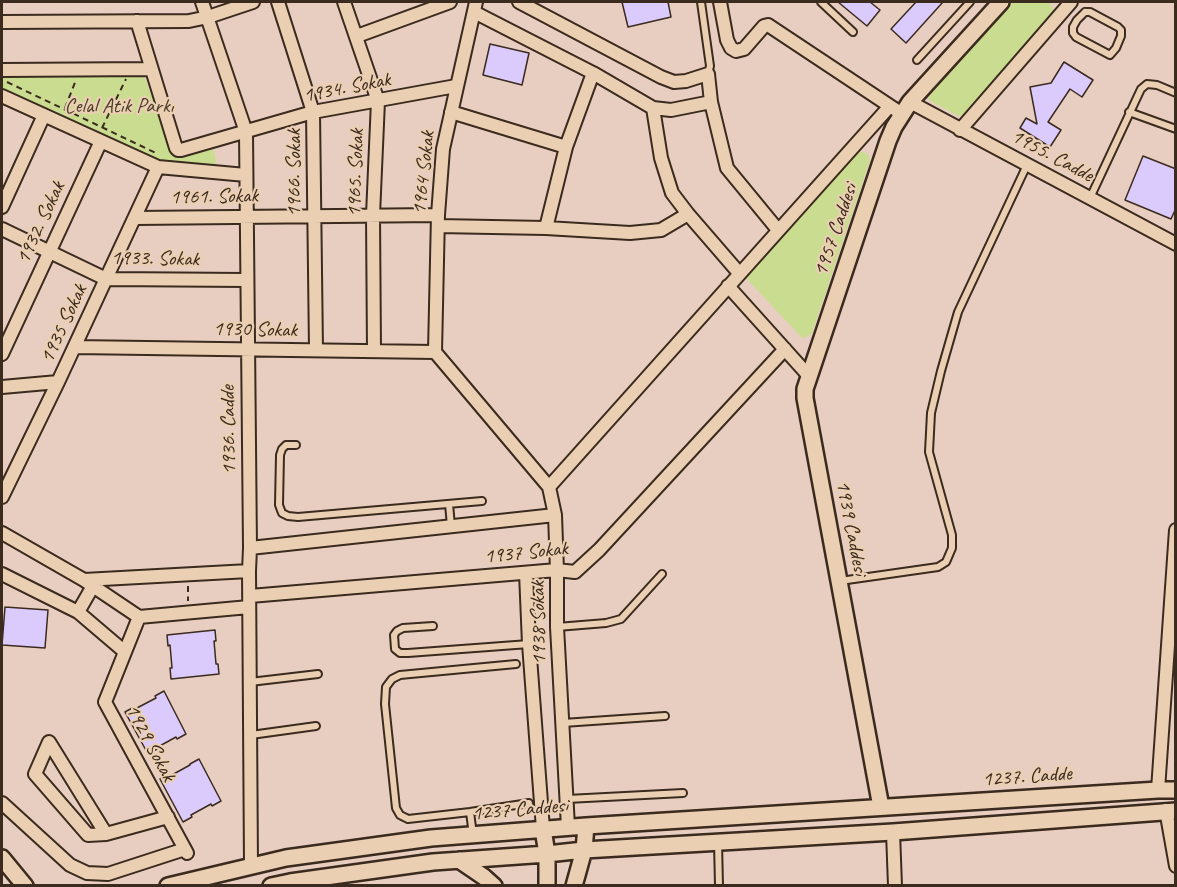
<!DOCTYPE html>
<meta charset="utf-8">
<style>
body{margin:0}
#map{position:relative;width:1177px;height:887px;overflow:hidden;background:#e8cec1;font-family:Caveat,sans-serif}
canvas{display:block}
.frame{position:absolute;inset:0;border:3px solid #3b2a1e;pointer-events:none}
</style>
<div id="map">
<canvas width="1177" height="887"></canvas>
<div class="frame"></div>
</div>
<script>
const ctx = document.querySelector('canvas').getContext('2d');
ctx.lineJoin = 'round';
function fillPath(path, color) { ctx.fillStyle = color; ctx.fill(path, 'evenodd'); }
const toPath = rows => new Path2D(rows.map(r => 'M' + r).join(''));
function stroke(path, color, width, dash) { ctx.strokeStyle = color; ctx.lineWidth = width; ctx.lineCap = dash ? 'butt' : 'round'; ctx.setLineDash(dash || []); ctx.stroke(path); }
function label(font, color, halo, rows, align = 'center') {
  ctx.font = font + ' Caveat,sans-serif'; ctx.lineWidth = 4.5; ctx.setLineDash([]); ctx.textBaseline = 'middle'; ctx.strokeStyle = halo; ctx.fillStyle = color; for (const [text, x, y, turn = 0] of rows) {
    ctx.save(); ctx.translate(x, y); ctx.rotate((+turn || 0) * Math.PI / 180); ctx.textAlign = isNaN(turn) ? turn : align; if (halo) ctx.strokeText(text, 0, 0); ctx.fillText(text, 0, 0); ctx.restore();
  }
}
fillPath(toPath([
 [1012,2,1049,2,1054,10,1054,14,963,115,958,116,930,101,928,98,929,94],
 [141,74,145,78,172,150,213,144,217,168,156,160,2,90,2,75],
 [863,152,869,155,870,160,812,333,807,337,802,338,745,277,856,153]
]), '#cadc90');
const building = toPath([
 [622,2,668,2,671,17,628,27,622,2],
 [838,2,870,2,880,10,867,26,838,2],
 [916,2,943,2,906,43,891,29,916,2],
 [490,44,529,53,522,85,483,75,490,44],
 [1064,62,1093,80,1082,97,1070,89,1048,122,1061,130,1050,147,1020,128,1026,118,1037,124,1030,87,1051,83,1064,62],
 [1143,156,1176,169,1176,208,1171,219,1125,200,1143,156],
 [5,607,48,610,45,648,2,645,5,607],
 [215,630,216,641,214,641,216,664,218,664,219,674,171,679,170,668,172,668,170,645,168,646,167,635,215,630],
 [164,691,186,734,177,739,176,737,156,748,157,749,148,754,125,712,134,707,135,709,156,698,155,696,164,691],
 [199,759,221,801,212,806,211,804,191,815,192,817,183,822,160,779,169,775,170,776,190,765,190,764,199,759]
]);
fillPath(building, '#dbcbfc');
stroke(building, '#3b2a1e', 1.5);
const service = toPath([
 [701,2,710,66,708,74],
 [821,2,853,32],
 [1085,12,1090,12,1118,27,1121,30,1121,36,1116,48,1110,55,1076,37,1073,33,1073,27,1077,20,1085,12],
 [917,60,970,2],
 [1129,112,1176,129],
 [1090,198,1141,89,1147,84,1157,85,1176,93],
 [296,445,286,445,282,449,280,455,279,505,282,513,288,516,298,517,482,501],
 [449,504,451,526],
 [840,581,938,567,946,562,952,548,952,535,929,452,931,413,941,371,958,312,1027,165],
 [433,626,403,628,397,631,394,635,395,649,400,653,408,653,529,644],
 [557,627,606,623,621,619,662,574],
 [516,664,400,675,392,679,386,687,385,704,396,808,400,815,408,819,470,812,529,803],
 [250,682,318,674],
 [563,723,665,716],
 [251,735,316,726],
 [567,799,683,793],
 [470,812,473,835],
 [718,842,719,886]
]);
const minor = toPath([
 [202,2,246,132,250,548,249,571,251,866],
 [278,2,313,112,316,350],
 [344,2,378,101,373,215,374,351],
 [519,2,661,77,674,82,686,81,708,74,711,102],
 [720,2,727,40,731,48,736,51,744,49,764,26,768,25,896,110],
 [474,12,593,73,566,147,546,228],
 [137,21,176,148,178,150,181,150,313,112,456,86],
 [2,22,189,21,208,17,253,2],
 [357,36,450,2],
 [2,70,151,69],
 [593,73,653,108,661,158,672,193,688,214,739,273],
 [2,96,158,167,246,175],
 [910,102,1176,244],
 [653,108,671,110,711,102,727,168,778,230],
 [451,112,566,147],
 [960,130,1071,2],
 [2,207,44,115],
 [135,218,438,215],
 [438,226,546,228,630,233,661,230,688,214],
 [2,229,106,279,247,280],
 [728,286,808,375],
 [75,347,435,352],
 [435,352,549,487,555,515,557,570,557,627,568,827],
 [435,352,438,215,443,149,476,2],
 [2,354,101,141],
 [2,387,58,382],
 [549,487,890,106],
 [2,497,58,382,158,167],
 [2,533,84,580,139,617,249,607],
 [250,548,555,515],
 [526,573,529,644,543,829],
 [2,574,78,612,125,652,105,702,187,853],
 [84,580,249,571],
 [250,596,557,570,575,572,599,550,785,349],
 [78,612,93,586],
 [125,652,139,617],
 [1158,790,1176,530],
 [2,803,70,865,87,873,108,874,185,849],
 [1166,810,1176,866],
 [893,832,895,886],
 [106,834,88,835,35,774,49,742,106,834,168,817]
]);
const tertiary = toPath([
 [881,807,805,398,805,389,888,141,894,127,910,102,1001,2],
 [543,829,547,854,547,886],
 [2,858,25,886],
 [459,860,484,877,494,886],
 [168,886,286,858,431,838,586,826,1158,790,1176,790],
 [271,886,290,882,433,862,547,854,584,850,893,832,1176,811],
 [574,886,584,850,586,826]
]);
stroke(service, '#3b2a1e', 10);
stroke(minor, '#3b2a1e', 16);
stroke(tertiary, '#3b2a1e', 20);
stroke(toPath([
 [7,82,158,154],
 [65,108,76,80],
 [102,128,126,79],
 [188,586,188,601]
]), '#3b2a1e', 2, [6, 4.5]);
stroke(service, '#ebcfb2', 6);
stroke(minor, '#ebcfb2', 12);
stroke(tertiary, '#ebcfb2', 15);
label('21px', '#3b2a1e', '#ebcfb2', [
 ["1934. Sokak",347,88,-11],
 ["1955. Cadde",1052,156,28],
 ["1966. Sokak",294,173,-90],
 ["1965. Sokak",356,173,-88],
 ["1964 Sokak",424,173,-84],
 ["1961. Sokak",214,197,-1],
 ["1932. Sokak",41,223,-65],
 ["1957 Caddesi",836,230,-71],
 ["1933. Sokak",155,259,1],
 ["1935 Sokak",64,324,-65],
 ["1930 Sokak",255,330,1],
 ["1936. Cadde",229,430,-91],
 ["1939 Caddesi",851,528,79],
 ["1937 Sokak",526,553,-6],
 ["1938 Sokak",539,623,-91],
 ["1929 Sokak",150,743,62],
 ["1237. Cadde",1027,777,-4],
 ["1237 Caddesi",520,810,-5]
]);
label('21px', '#493c29', '#ebcfb2', [
 ["Celal Atik Parkı",119,106]
]);
</script>
